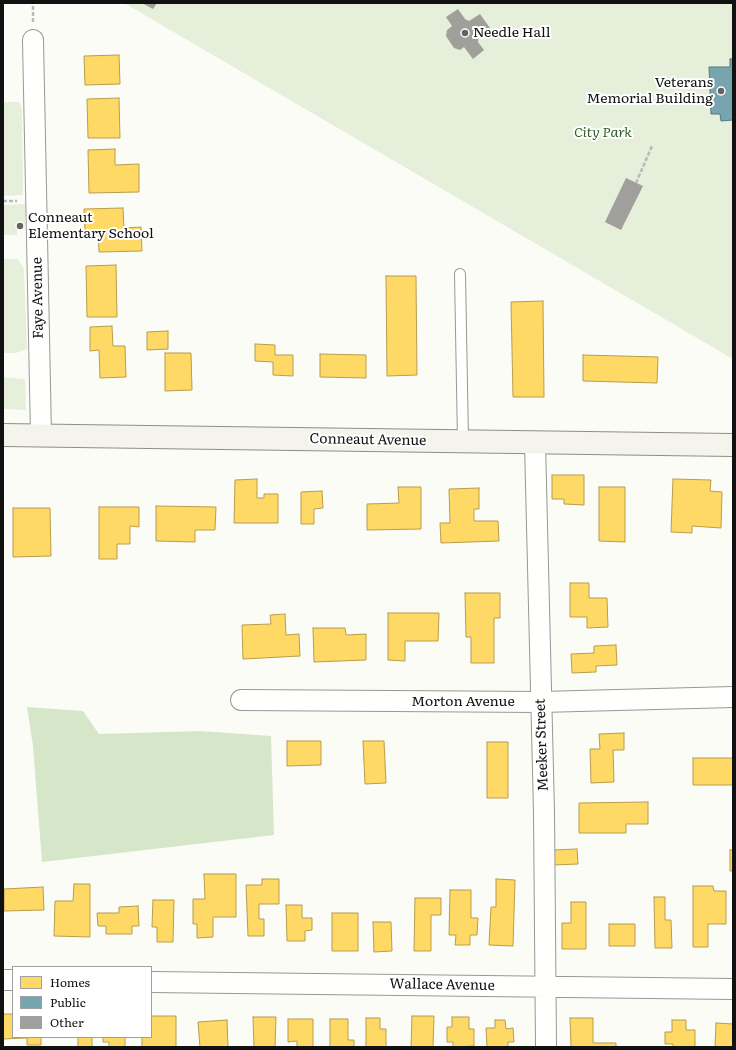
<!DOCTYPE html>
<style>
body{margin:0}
#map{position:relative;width:736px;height:1050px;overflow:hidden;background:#fcfcf7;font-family:Literata,serif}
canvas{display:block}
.frame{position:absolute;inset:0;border:4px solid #111;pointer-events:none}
.legend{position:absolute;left:12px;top:966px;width:140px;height:72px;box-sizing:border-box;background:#fff;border:1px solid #a0a0a0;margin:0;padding:5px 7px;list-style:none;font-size:12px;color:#111}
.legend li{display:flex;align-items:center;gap:8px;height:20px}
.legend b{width:20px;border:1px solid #a0a0a0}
</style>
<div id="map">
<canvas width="736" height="1050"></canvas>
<div class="frame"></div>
<ul class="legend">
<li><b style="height:11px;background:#ffd966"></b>Homes</li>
<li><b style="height:11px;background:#76a5af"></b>Public</li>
<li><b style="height:11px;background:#a09f9c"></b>Other</li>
</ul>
</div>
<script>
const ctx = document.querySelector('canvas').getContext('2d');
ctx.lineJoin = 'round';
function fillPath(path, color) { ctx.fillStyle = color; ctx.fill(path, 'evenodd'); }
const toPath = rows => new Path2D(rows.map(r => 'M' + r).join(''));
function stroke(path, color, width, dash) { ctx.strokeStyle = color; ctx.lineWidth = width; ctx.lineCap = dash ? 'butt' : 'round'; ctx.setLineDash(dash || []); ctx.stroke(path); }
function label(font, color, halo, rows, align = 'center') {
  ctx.font = font + ' Literata,serif'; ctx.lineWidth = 4; ctx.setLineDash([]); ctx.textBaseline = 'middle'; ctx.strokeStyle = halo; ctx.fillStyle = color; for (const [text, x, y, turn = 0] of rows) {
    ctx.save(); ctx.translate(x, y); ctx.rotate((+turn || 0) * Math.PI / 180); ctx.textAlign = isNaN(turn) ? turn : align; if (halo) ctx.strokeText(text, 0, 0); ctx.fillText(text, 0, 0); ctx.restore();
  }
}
fillPath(toPath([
 [124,3,733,3,733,359],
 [3,102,19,102,22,109,23,195,3,196],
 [25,204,25,228,17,228,17,235,3,235,3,205],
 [3,259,18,259,24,269,27,349,16,353,3,353],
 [3,377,25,379,26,410,3,409]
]), '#e5efda');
fillPath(toPath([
 [27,707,83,711,99,734,200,731,271,736,274,835,42,862,33,746]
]), '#d6e6c9');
const homes = toPath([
 [119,55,120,84,85,85,84,56,119,55],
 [119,98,120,138,88,138,87,99,119,98],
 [115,149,115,165,139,164,139,192,89,193,88,150,115,149],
 [123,208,124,228,141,227,142,251,99,252,98,230,85,231,84,209,123,208],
 [116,265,117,317,87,317,86,266,116,265],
 [386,276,416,276,417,375,387,376,386,276],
 [543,301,544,397,513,397,511,302,543,301],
 [112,326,113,346,125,346,126,377,100,378,99,350,90,351,90,327,112,326],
 [168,331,168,349,147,350,147,332,168,331],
 [255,344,275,345,275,355,293,355,293,376,273,375,273,362,255,361,255,344],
 [165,353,191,353,192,390,165,391,165,353],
 [320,354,366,355,366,378,320,377,320,354],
 [583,355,658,357,657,383,583,381,583,355],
 [552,475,584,475,584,505,564,504,564,499,552,499,552,475],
 [257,479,257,498,264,498,264,494,278,494,278,523,234,523,235,480,257,479],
 [673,479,711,480,710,491,722,492,721,528,692,526,692,533,671,532,673,479],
 [398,487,421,487,421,529,367,530,367,504,399,503,398,487],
 [599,487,625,487,625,542,599,541,599,487],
 [479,488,479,509,474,509,474,521,498,521,499,541,441,543,440,523,450,523,449,489,479,488],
 [322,491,323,508,314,509,314,524,301,524,301,492,322,491],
 [156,506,216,507,215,530,195,530,195,542,156,541,156,506],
 [99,507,139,507,139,527,130,526,130,544,117,544,117,559,99,559,99,507],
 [13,508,50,508,51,556,13,557,13,508],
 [570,583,589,583,589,598,607,598,608,627,587,628,587,617,570,617,570,583],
 [465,593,500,593,500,618,494,618,494,663,471,663,471,637,466,637,465,593],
 [388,613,439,613,438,641,405,641,405,661,388,660,388,613],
 [285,614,286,635,299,634,300,656,243,659,242,625,271,624,270,615,285,614],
 [313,628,345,628,346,635,366,634,366,660,314,662,313,628],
 [616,645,617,665,596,666,596,672,572,673,571,654,594,653,594,646,616,645],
 [624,733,624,750,613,750,614,782,591,783,590,749,600,749,599,734,624,733],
 [287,741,321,741,321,765,287,766,287,741],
 [363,741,384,741,386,783,365,784,363,741],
 [487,742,508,742,508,798,487,798,487,742],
 [693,758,733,758,733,785,693,785,693,758],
 [648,802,648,824,626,824,626,833,579,833,579,803,648,802],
 [577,849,578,864,553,865,553,850,577,849],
 [730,850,733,850,733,871,730,871,730,850],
 [204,874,236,874,236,917,213,917,213,937,197,938,197,924,193,924,193,899,205,899,204,874],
 [262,879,279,879,279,904,259,904,259,919,264,919,264,936,248,936,246,885,262,885,262,879],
 [496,879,515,880,513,946,489,945,491,907,496,907,496,879],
 [74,884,90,884,90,937,54,936,55,901,73,901,74,884],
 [693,886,713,886,714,891,726,891,726,924,708,924,708,947,693,947,693,886],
 [43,887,44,910,4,911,4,889,43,887],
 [450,890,471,890,471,918,478,918,477,935,470,935,470,945,455,945,456,935,449,935,450,890],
 [654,897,665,897,665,920,671,920,672,948,655,948,654,897],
 [415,898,441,898,441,915,431,915,431,951,414,951,415,898],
 [153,900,174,900,173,942,157,942,157,927,152,927,153,900],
 [571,902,586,902,586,949,562,949,562,923,571,923,571,902],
 [286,905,302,905,302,918,312,918,312,930,305,931,305,941,287,941,286,905],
 [138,906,139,926,132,926,132,934,106,934,106,926,98,926,97,913,119,913,119,907,138,906],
 [332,913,358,913,358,951,332,951,332,913],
 [373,922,391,922,392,951,374,952,373,922],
 [609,924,635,924,635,946,609,946,609,924],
 [3,1014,13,1014,13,1037,41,1037,41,1045,27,1045,27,1038,3,1039,3,1014],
 [151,1016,176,1016,176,1047,142,1047,142,1037,151,1037,151,1016],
 [412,1016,434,1016,433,1047,411,1047,412,1016],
 [253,1017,276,1017,275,1047,254,1047,253,1017],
 [452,1017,469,1017,469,1029,474,1029,474,1046,453,1047,453,1042,447,1042,447,1027,452,1027,452,1017],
 [366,1018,380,1018,380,1029,386,1029,386,1047,366,1047,366,1018],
 [570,1018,593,1018,593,1043,616,1043,616,1047,571,1047,570,1018],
 [288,1019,313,1019,313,1047,297,1047,297,1041,288,1042,288,1019],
 [330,1019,348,1019,348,1040,354,1040,354,1047,330,1047,330,1019],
 [227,1020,228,1047,200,1047,198,1022,227,1020],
 [495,1020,505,1020,506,1029,513,1028,514,1042,508,1042,508,1047,487,1047,486,1028,495,1028,495,1020],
 [672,1020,686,1020,686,1030,695,1030,695,1047,673,1047,673,1044,665,1044,665,1032,672,1032,672,1020],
 [716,1023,733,1024,733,1047,715,1047,716,1023],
 [78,1037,92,1037,92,1047,78,1047,78,1037],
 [103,1037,125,1037,125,1047,109,1047,109,1042,103,1042,103,1037]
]);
fillPath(homes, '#ffd966');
stroke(homes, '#b89d4c', 1);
const public = toPath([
 [730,59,733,59,733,120,721,121,720,114,711,114,709,67,730,67,730,59]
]);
fillPath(public, '#76a5af');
stroke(public, '#587980', 1);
fillPath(toPath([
 [142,3,157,3,153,9],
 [458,9,465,19,469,21,480,14,490,28,479,36,478,42,484,50,473,59,464,47,460,50,454,48,446,36,447,30,452,26,446,17],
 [626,178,643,186,621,230,605,222]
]), '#a09f9c');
const lane = toPath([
 [460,274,463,442]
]);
const street = toPath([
 [33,40,41,435],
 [535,443,544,812,546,1047],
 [241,700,541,702,733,697],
 [3,980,13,980],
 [151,982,733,989]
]);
const secondary = toPath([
 [3,435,733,445]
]);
stroke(lane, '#979795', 12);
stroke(street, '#979795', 22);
stroke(secondary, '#8d8d8b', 24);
stroke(toPath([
 [33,22,33,3],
 [636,183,652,146],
 [3,201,17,201]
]), '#b9b9b8', 2.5, [4, 2]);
stroke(lane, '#fffffe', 10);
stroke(street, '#fffffe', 20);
stroke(secondary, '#f4f4ed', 22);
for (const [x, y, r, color] of [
 [465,33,4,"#636362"],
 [721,91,4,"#636362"],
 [20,226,4,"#636362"]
]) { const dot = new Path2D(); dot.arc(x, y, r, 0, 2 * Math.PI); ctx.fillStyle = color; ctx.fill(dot); stroke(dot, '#fff', 1.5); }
label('14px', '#111', '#fff', [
 ["Needle Hall",473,33],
 ["Veterans",713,83,"right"],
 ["Memorial Building",713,99,"right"],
 ["Conneaut",28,218],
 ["Elementary School",28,234]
], 'left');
label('italic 14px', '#316128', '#fff', [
 ["City Park",603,133]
]);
label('14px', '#111', '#fff', [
 ["Faye Avenue",38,298,-91],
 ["Conneaut Avenue",368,440,1],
 ["Morton Avenue",463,702],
 ["Meeker Street",542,745,-92],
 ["Wallace Avenue",442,985,1]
]);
</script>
